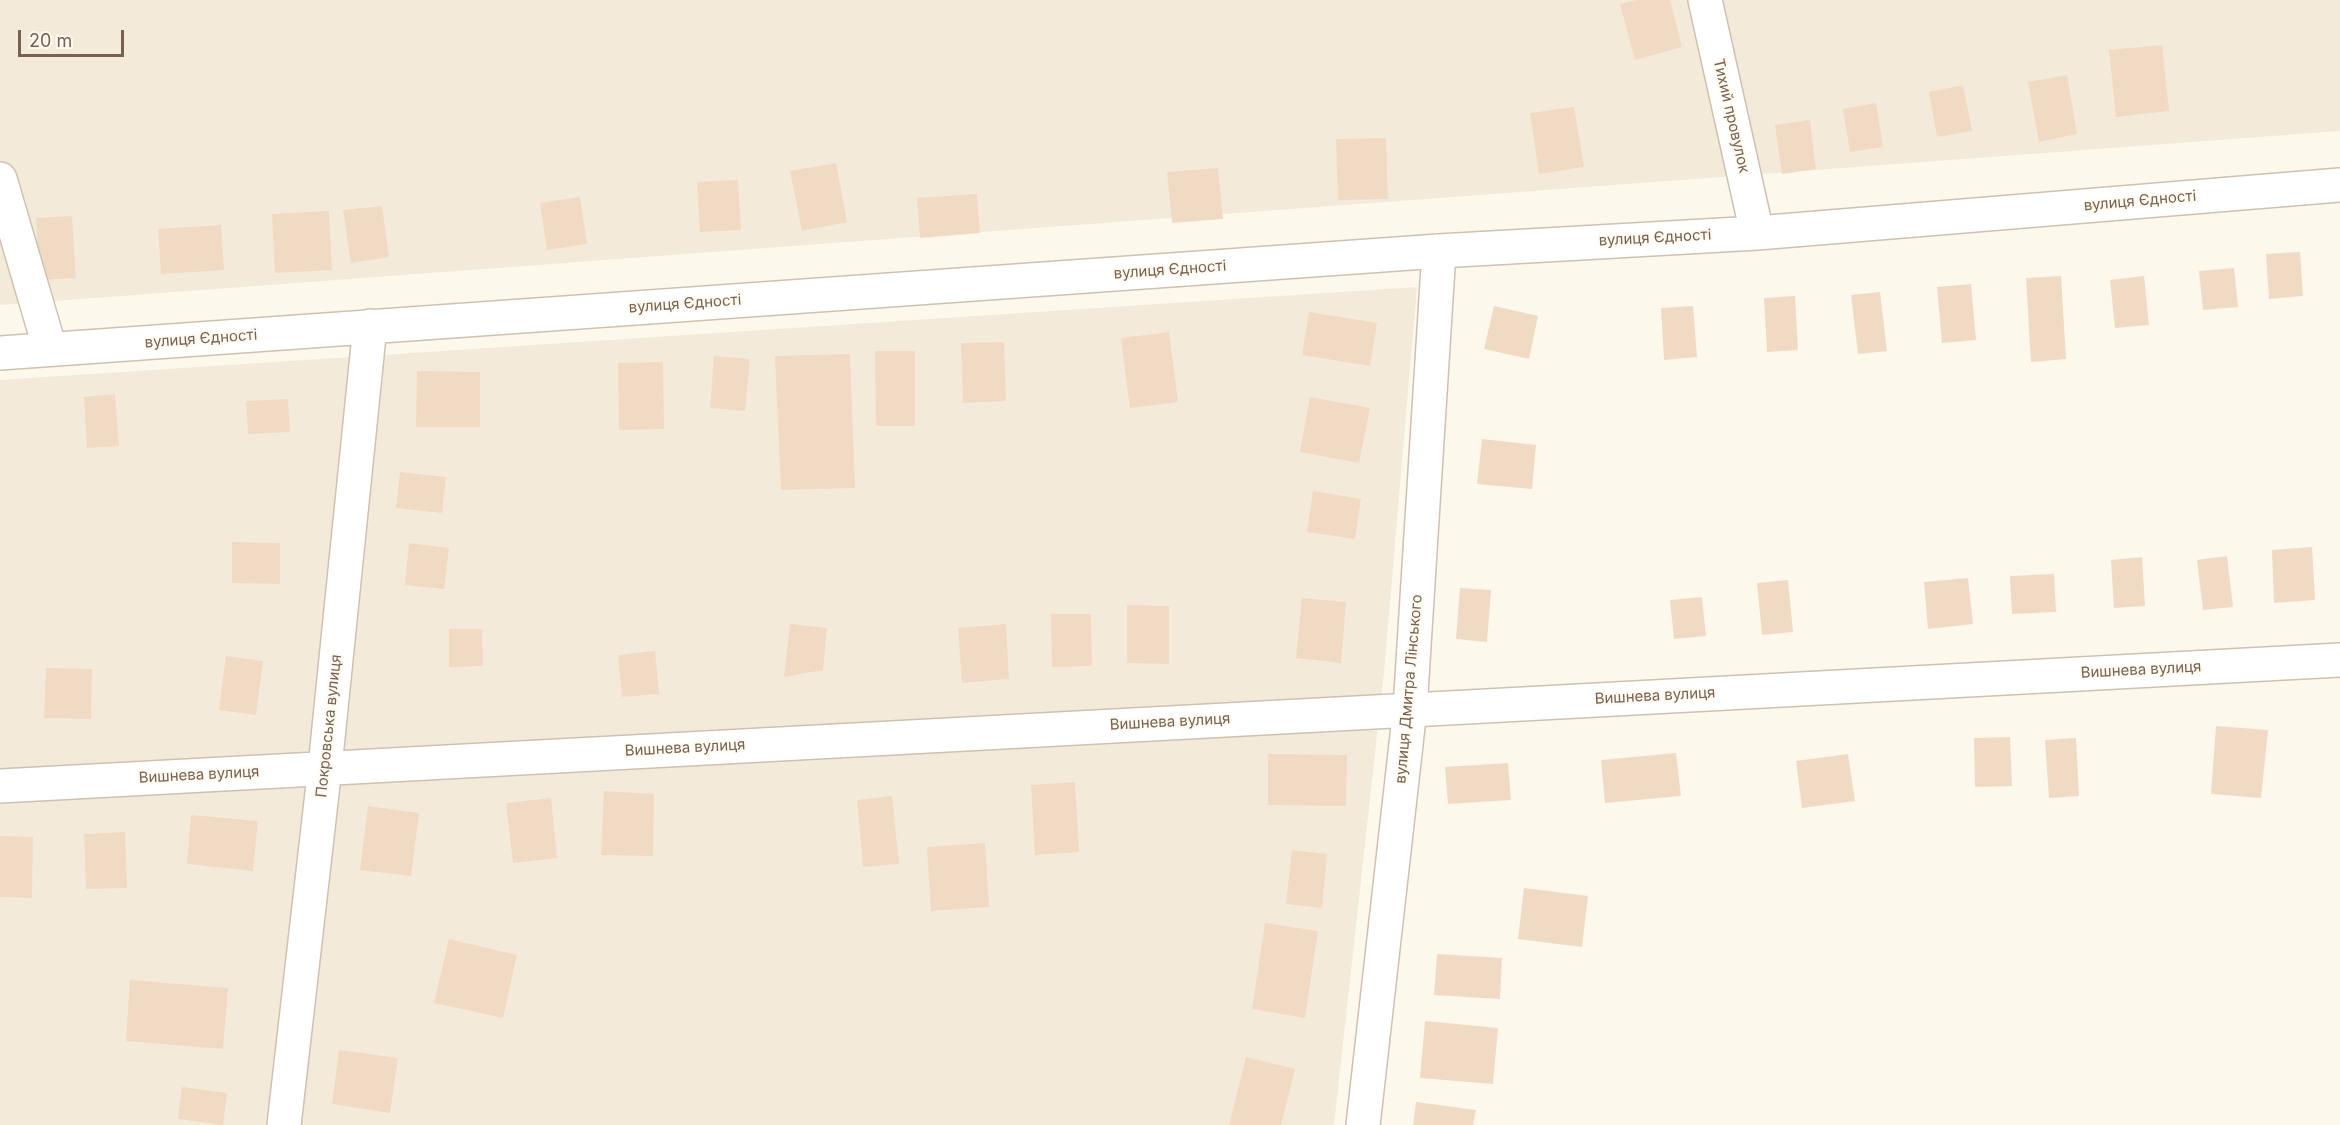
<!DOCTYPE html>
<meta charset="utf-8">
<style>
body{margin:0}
#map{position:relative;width:2340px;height:1125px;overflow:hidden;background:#fcf8ec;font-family:Inter,sans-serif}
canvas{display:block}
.scale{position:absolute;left:18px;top:30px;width:106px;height:27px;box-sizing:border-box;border:3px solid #78614e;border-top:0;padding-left:8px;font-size:18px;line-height:21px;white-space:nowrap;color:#78614e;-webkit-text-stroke:4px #fffbf3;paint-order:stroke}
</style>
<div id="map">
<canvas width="2340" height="1125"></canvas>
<div class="scale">20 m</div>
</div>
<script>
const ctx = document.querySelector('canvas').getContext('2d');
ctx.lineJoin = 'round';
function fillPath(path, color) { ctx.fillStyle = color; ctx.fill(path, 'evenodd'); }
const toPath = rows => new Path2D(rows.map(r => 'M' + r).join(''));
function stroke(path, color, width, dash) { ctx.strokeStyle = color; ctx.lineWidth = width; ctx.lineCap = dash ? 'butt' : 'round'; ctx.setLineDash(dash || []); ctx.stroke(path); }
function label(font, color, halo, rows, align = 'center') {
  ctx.font = font + ' Inter,sans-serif'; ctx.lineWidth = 4.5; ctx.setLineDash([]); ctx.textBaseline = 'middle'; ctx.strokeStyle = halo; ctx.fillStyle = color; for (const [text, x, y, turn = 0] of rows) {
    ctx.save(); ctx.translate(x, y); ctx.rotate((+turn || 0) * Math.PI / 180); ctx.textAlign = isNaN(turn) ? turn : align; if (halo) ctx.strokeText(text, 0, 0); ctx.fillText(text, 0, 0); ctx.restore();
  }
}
fillPath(toPath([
 [0,0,2340,0,2340,131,0,305],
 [1417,287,1384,672,1334,1125,0,1125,0,380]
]), '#f4eada');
fillPath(toPath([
 [1636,0,1670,0,1682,47,1635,60,1620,4],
 [2162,45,2169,111,2116,117,2109,50],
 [2067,75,2077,134,2039,142,2028,82],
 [1963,85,1972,131,1937,137,1929,92],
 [1876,103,1883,147,1850,152,1843,109],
 [1574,107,1584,167,1539,174,1530,113],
 [1810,120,1816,169,1782,174,1775,125],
 [1386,138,1388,199,1338,200,1336,139],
 [836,163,847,222,802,231,790,171],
 [1218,168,1223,219,1172,223,1167,172],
 [738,180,741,230,700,232,697,182],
 [977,194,980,233,920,238,917,198],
 [580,197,587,244,547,250,540,203],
 [382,206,389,257,351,263,343,210],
 [329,211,332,270,275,273,272,214],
 [72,216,76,278,39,280,36,218],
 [221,225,224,270,161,274,158,229],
 [2300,252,2303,296,2269,299,2266,254],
 [2234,268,2238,307,2203,310,2199,271],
 [2061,276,2066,359,2031,362,2026,278],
 [2144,276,2149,325,2115,328,2110,280],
 [1971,284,1976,340,1942,343,1937,287],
 [1880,292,1887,351,1858,354,1851,295],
 [1795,296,1798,350,1767,352,1764,298],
 [1494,306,1538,316,1529,359,1484,349],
 [1693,306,1697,357,1664,360,1661,308],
 [1309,312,1377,323,1370,366,1302,355],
 [1169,332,1178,402,1130,408,1121,338],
 [1004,342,1006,401,963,403,961,343],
 [875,351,915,351,915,426,876,426],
 [850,354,855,488,781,490,775,356],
 [714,356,750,359,745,411,710,408],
 [663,362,664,429,619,430,618,363],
 [417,371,480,372,480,427,416,427],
 [115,394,119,446,87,448,84,397],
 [1310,397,1370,408,1359,463,1300,452],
 [288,399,290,432,248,434,246,401],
 [1482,439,1536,445,1532,489,1477,484],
 [400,472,446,477,442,513,396,508],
 [1313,491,1361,499,1355,539,1307,532],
 [232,542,280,543,280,584,232,583],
 [409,543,449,548,444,589,405,585],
 [2312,547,2315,600,2274,603,2272,550],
 [2227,556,2233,607,2203,610,2197,560],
 [2142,557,2145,606,2114,608,2111,560],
 [2054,574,2056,612,2012,614,2010,576],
 [1968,578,1973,624,1928,629,1924,582],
 [1788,580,1793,632,1762,635,1757,583],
 [1460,588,1491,590,1487,642,1456,639],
 [1702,597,1706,636,1674,639,1670,600],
 [1302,598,1346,602,1341,663,1296,658],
 [1127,605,1169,606,1169,664,1127,663],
 [1051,614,1091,614,1092,666,1052,667],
 [790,624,827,628,823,670,784,677],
 [1006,624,1009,679,962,683,958,628],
 [449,629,482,629,483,666,449,667],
 [655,651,659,694,622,697,618,655],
 [226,656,263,661,256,715,219,710],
 [46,668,92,669,91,719,44,718],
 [2216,726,2268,730,2261,798,2211,794],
 [2010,737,2012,786,1975,787,1974,738],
 [2076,738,2079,796,2049,798,2045,740],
 [1676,753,1681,796,1605,803,1601,760],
 [1268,754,1347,755,1346,806,1268,805],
 [1848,754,1855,801,1802,808,1796,761],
 [1508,763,1511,800,1448,804,1445,767],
 [1075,782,1079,852,1035,855,1031,785],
 [604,791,654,794,653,856,601,855],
 [892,796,899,864,863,867,857,800],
 [551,798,557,858,513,863,506,803],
 [368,806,419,813,411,876,360,870],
 [191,815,258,821,253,871,187,864],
 [125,832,127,888,86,889,84,834],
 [0,836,33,837,32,898,0,897],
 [985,843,989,907,931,911,927,847],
 [1292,850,1327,854,1322,908,1286,904],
 [1524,888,1588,896,1582,947,1518,939],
 [1265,923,1318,931,1305,1018,1252,1009],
 [449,939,517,955,503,1018,434,1003],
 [1437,954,1502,958,1500,999,1434,995],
 [130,980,228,988,223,1049,126,1041],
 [1425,1021,1498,1028,1493,1084,1420,1078],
 [339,1050,398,1058,390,1113,332,1104],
 [1246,1057,1295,1069,1281,1125,1229,1125],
 [182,1087,227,1093,223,1125,178,1119],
 [1416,1102,1476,1110,1473,1125,1413,1125]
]), '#f1dac4');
const minor = toPath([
 [1705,0,1757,233],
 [0,179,50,349],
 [0,353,1439,251,1757,233,2340,185],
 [0,786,2340,660],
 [284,1125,325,767,370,326],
 [1363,1125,1410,709,1439,251]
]);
stroke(minor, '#cfc1b0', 36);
stroke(minor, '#fff', 33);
label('15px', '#78614e', '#fffbf3', [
 ["Тихий провулок",1731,116,77],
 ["вулиця Єдності",2140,201,-5],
 ["вулиця Єдності",1655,238,-3],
 ["вулиця Єдності",1170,270,-4],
 ["вулиця Єдності",685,304,-4],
 ["вулиця Єдності",201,339,-4],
 ["Вишнева вулиця",2141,670,-3],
 ["вулиця Дмитра Лінського",1409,689,-85],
 ["Вишнева вулиця",1655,696,-3],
 ["Вишнева вулиця",1170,722,-3],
 ["Покровська вулиця",329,726,-84],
 ["Вишнева вулиця",685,748,-3],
 ["Вишнева вулиця",199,775,-3]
]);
</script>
